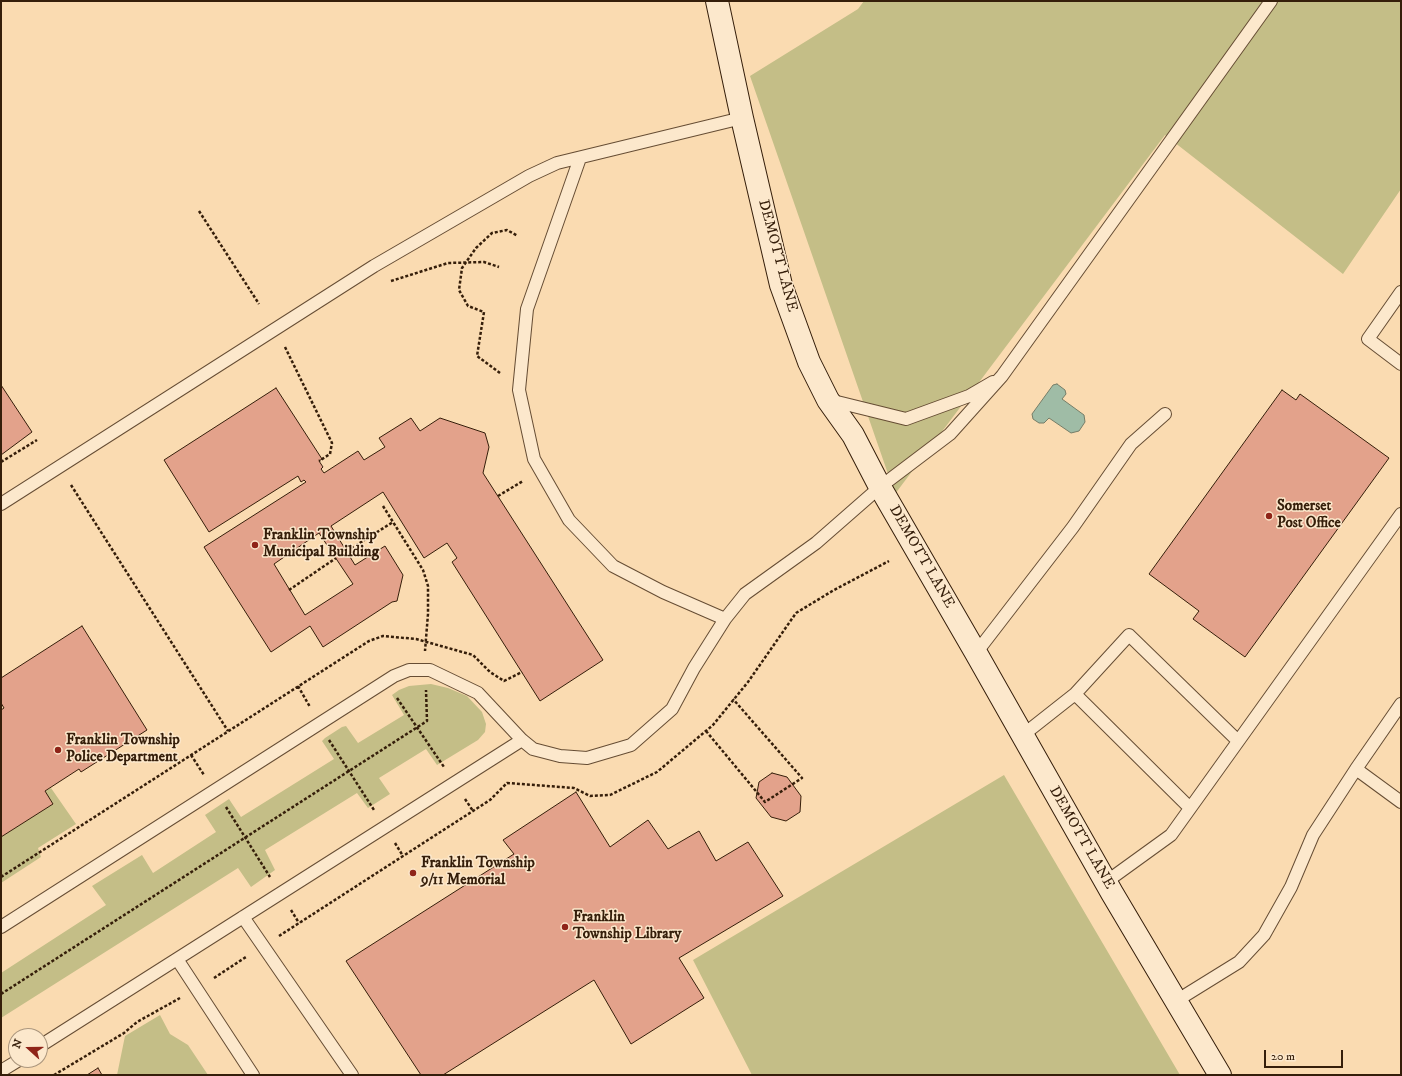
<!DOCTYPE html>
<style>
body{margin:0}
#map{position:relative;width:1402px;height:1076px;overflow:hidden;background:#fadbb1;font-family:"IM FELL DW Pica",serif}
canvas{display:block}
.frame{position:absolute;inset:0;border:2px solid #351e0a;pointer-events:none}
.north{position:absolute;left:8px;top:1028px;width:40px;height:40px;box-sizing:border-box;background:#fce8cc;border:1px solid #ac977e;border-radius:50%;rotate:291deg;font-size:11px;font-weight:700;line-height:16px;text-align:center;color:#351e0a}
.north::after{content:'';display:block;margin:auto;width:14px;height:18px;background:#8f2418;clip-path:polygon(50% 0,100% 100%,50% 72%,0 100%)}
.scale{position:absolute;left:1264px;top:1050px;width:79px;height:18px;box-sizing:border-box;border:2px solid #351e0a;border-top:0;padding-left:5px;font-size:12px;line-height:14px;white-space:nowrap;color:#351e0a;-webkit-text-stroke:3px #fce8cc;paint-order:stroke}
</style>
<div id="map">
<canvas width="1402" height="1076"></canvas>
<div class="frame"></div>
<div class="north">N</div>
<div class="scale">20 m</div>
</div>
<script>
const ctx = document.querySelector('canvas').getContext('2d');
ctx.lineJoin = 'round';
function fillPath(path, color) { ctx.fillStyle = color; ctx.fill(path, 'evenodd'); }
const toPath = rows => new Path2D(rows.map(r => 'M' + r).join(''));
function stroke(path, color, width, dash) { ctx.strokeStyle = color; ctx.lineWidth = width; ctx.lineCap = dash ? 'butt' : 'round'; ctx.setLineDash(dash || []); ctx.stroke(path); }
function label(font, color, halo, rows, align = 'center') {
  ctx.font = font + ' "IM FELL DW Pica",serif'; ctx.lineWidth = 3; ctx.setLineDash([]); ctx.textBaseline = 'middle'; ctx.strokeStyle = halo; ctx.fillStyle = color; for (const [text, x, y, turn = 0] of rows) {
    ctx.save(); ctx.translate(x, y); ctx.rotate((+turn || 0) * Math.PI / 180); ctx.textAlign = isNaN(turn) ? turn : align; if (halo) ctx.strokeText(text, 0, 0); ctx.fillText(text, 0, 0); ctx.restore();
  }
}
fillPath(toPath([
 [864,1,1401,1,1401,189,1343,274,1165,135,895,494,750,76,858,9],
 [431,684,448,688,467,696,482,712,486,724,485,732,478,740,437,765,426,749,379,778,390,794,368,808,357,793,265,850,275,870,251,887,238,868,1,1018,1,973,106,905,92,886,142,855,153,873,216,832,205,815,229,799,241,817,334,759,322,741,325,738,342,727,346,726,358,743,404,715,392,695,399,690,409,686],
 [1004,775,1180,1075,752,1075,693,960],
 [51,788,76,824,38,848,41,857,1,883,1,837,53,804,45,791],
 [160,1015,170,1034,188,1045,208,1075,117,1075,125,1036]
]), '#c4be87');
const water = toPath([
 [1057,384,1065,390,1066,394,1062,399,1084,415,1085,422,1079,431,1071,433,1049,418,1044,423,1039,423,1033,419,1032,414,1053,385,1057,384]
]);
fillPath(water, '#9fbca6');
stroke(water, '#757d68', 1);
const building = toPath([
 [1,385,32,432,1,455,1,385],
 [276,388,322,459,319,461,323,467,321,469,324,473,358,451,364,460,385,447,379,438,411,418,420,431,440,418,485,433,489,447,483,473,603,660,540,701,452,562,457,558,447,543,424,558,383,492,331,526,355,565,385,546,403,575,397,601,392,602,323,647,310,626,271,652,204,547,306,482,304,480,301,482,298,476,209,532,164,460,276,388],
 [319,533,353,584,305,615,274,564,319,533],
 [1282,390,1296,400,1300,394,1389,458,1245,657,1193,619,1199,611,1149,574,1282,390],
 [82,626,147,730,81,772,79,769,45,791,53,804,1,837,1,710,4,708,1,703,1,678,82,626],
 [772,773,787,777,801,796,800,812,786,821,771,817,756,798,759,782,772,773],
 [576,792,610,847,648,820,668,849,699,831,716,861,748,842,783,896,679,958,704,998,631,1044,594,980,443,1075,421,1075,346,961,514,854,503,840,576,792],
 [98,1068,102,1075,87,1075,98,1068]
]);
fillPath(building, '#e3a28b');
stroke(building, '#351e0a', 1);
const lane = toPath([
 [580,158,527,309,519,390,534,459,569,520,613,566,663,592,725,619],
 [1401,292,1368,339,1401,364],
 [829,400,906,419,969,396,993,382],
 [1,504,374,266,529,176,557,163,742,118],
 [976,653,1073,527,1131,444,1165,414],
 [1075,694,1190,808],
 [1401,704,1356,769,1401,802],
 [1023,735,1075,694,1129,635,1238,741],
 [1106,882,1171,835,1401,514],
 [243,917,352,1075],
 [1,927,394,676,409,670,430,670,478,693,522,740,533,749,560,756,587,758,631,745,672,709,694,668,725,619,745,594,816,543,880,487,950,434,1002,376,1271,1],
 [177,959,253,1075],
 [1176,1001,1239,962,1264,935,1291,887,1313,835,1356,769],
 [40,1046,522,740],
 [1,1071,19,1060]
]);
const secondary = toPath([
 [717,1,742,118,781,285,809,362,828,400,853,435,880,487,976,653,1112,893,1220,1075]
]);
stroke(lane, '#664d34', 14);
stroke(secondary, '#351e0a', 24);
stroke(toPath([
 [199,211,259,304],
 [391,281,448,263,484,262,499,267],
 [285,347,332,443,330,454,319,461],
 [500,373,477,356,484,312,468,306,459,290,462,268,476,248,492,233,507,230,518,236],
 [1,462,37,440],
 [71,485,228,731],
 [498,496,523,481],
 [383,506,423,570,428,586,428,614,425,651],
 [347,551,393,522],
 [289,590,336,558],
 [298,686,310,707],
 [397,698,444,767],
 [706,731,765,802,802,778,733,699],
 [329,740,374,810],
 [191,755,204,775],
 [465,799,473,811],
 [226,807,270,877],
 [395,843,403,856],
 [1,877,369,641,383,636,416,639,473,655,490,672,504,681,522,672],
 [291,910,299,923],
 [279,936,490,800,507,783,574,788,590,796,610,795,657,772,713,725,748,682,796,613,834,590,889,561],
 [214,978,246,957],
 [1,994,427,721,426,690],
 [54,1075,124,1033,137,1022,180,998]
]), '#351e0a', 2.5, [3, 2]);
stroke(lane, '#fce8cc', 12);
stroke(secondary, '#fce8cc', 22);
for (const [x, y, r, color] of [
 [1269,516,4,"#8f2418"],
 [255,545,4,"#8f2418"],
 [58,750,4,"#8f2418"],
 [413,873,4,"#8f2418"],
 [565,927,4,"#8f2418"]
]) { const dot = new Path2D(); dot.arc(x, y, r, 0, 2 * Math.PI); ctx.fillStyle = color; ctx.fill(dot); stroke(dot, '#fce8cc', 1.5); }
label('15px', '#351e0a', '#fce8cc', [
 ["DEMOTT LANE",777,256,75],
 ["DEMOTT LANE",921,557,60],
 ["DEMOTT LANE",1081,838,60]
]);
label('bold 15px', '#351e0a', '#fce8cc', [
 ["Somerset",1277,507],
 ["Post Office",1277,524],
 ["Franklin Township",263,536],
 ["Municipal Building",263,553],
 ["Franklin Township",66,741],
 ["Police Department",66,758],
 ["Franklin Township",421,864],
 ["9/11 Memorial",421,881],
 ["Franklin",573,918],
 ["Township Library",573,935]
], 'left');
</script>
